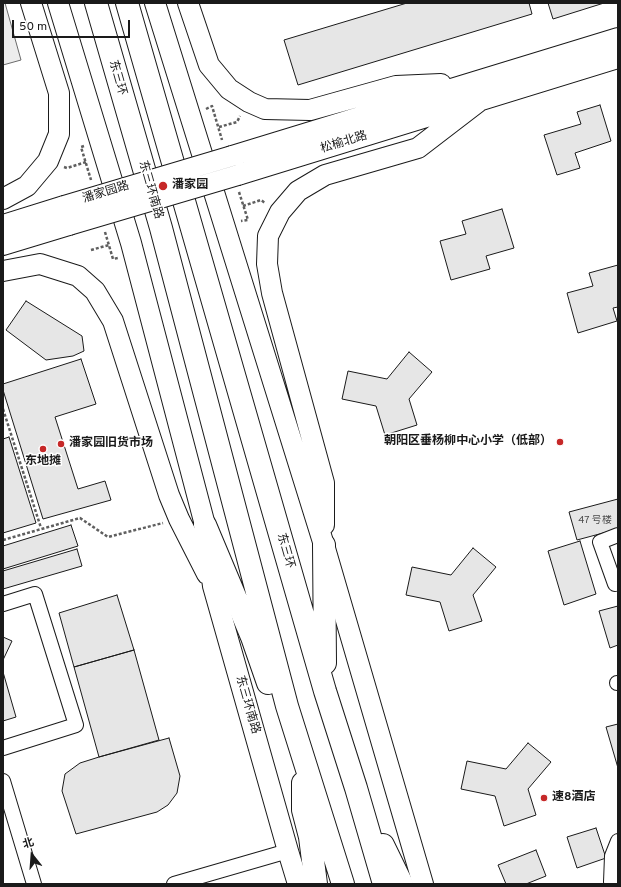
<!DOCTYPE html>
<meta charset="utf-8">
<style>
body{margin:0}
#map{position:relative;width:621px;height:887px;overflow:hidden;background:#fff;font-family:Overpass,"Noto Sans SC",sans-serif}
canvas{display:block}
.frame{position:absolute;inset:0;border:4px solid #1a1a1a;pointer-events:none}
.north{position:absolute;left:12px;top:835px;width:40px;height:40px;-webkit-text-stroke:3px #fff;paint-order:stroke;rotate:343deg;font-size:11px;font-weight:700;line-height:16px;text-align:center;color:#1a1a1a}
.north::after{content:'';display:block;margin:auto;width:14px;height:18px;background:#1a1a1a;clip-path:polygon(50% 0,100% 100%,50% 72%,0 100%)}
.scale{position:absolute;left:12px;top:20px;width:118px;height:18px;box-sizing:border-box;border:2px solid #1a1a1a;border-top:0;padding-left:5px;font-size:12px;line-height:14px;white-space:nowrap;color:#1a1a1a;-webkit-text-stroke:3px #fff;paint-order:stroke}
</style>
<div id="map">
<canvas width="621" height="887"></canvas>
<div class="frame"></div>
<div class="north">北</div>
<div class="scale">50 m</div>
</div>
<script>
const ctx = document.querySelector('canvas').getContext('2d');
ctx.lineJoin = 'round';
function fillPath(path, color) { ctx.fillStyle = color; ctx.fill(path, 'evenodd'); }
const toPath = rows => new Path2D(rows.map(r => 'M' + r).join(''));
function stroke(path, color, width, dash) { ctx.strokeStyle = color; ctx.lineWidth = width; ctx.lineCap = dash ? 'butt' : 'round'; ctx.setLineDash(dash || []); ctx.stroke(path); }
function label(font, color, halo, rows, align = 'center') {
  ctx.font = font + ' Overpass,"Noto Sans SC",sans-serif'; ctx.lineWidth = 3; ctx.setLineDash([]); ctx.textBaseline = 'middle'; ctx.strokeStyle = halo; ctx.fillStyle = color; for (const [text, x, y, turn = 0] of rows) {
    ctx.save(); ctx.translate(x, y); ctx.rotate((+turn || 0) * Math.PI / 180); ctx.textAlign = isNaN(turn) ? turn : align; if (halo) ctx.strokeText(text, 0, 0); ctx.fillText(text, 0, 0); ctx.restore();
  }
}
const built = toPath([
 [3,3,5,3,21,60,3,65,3,3]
]);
fillPath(built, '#ededed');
stroke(built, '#6a6a6a', 1);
const building = toPath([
 [407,3,529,3,532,14,298,85,284,40,407,3],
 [548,3,604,3,553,19,548,3],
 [600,105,611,141,575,153,580,168,557,175,544,135,581,124,577,112,600,105],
 [502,209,514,248,486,256,490,269,451,280,440,241,466,234,462,221,502,209],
 [618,265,618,307,613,308,617,321,578,333,567,293,593,286,589,273,618,265],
 [26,301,82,336,84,351,73,356,46,360,6,330,26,301],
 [409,352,432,372,409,399,417,425,385,435,376,406,342,399,348,371,387,379,409,352],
 [81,359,96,404,55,417,78,489,105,481,111,500,43,519,3,390,3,384,81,359],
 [9,437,36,523,3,533,3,439,9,437],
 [618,499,618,529,577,540,569,512,618,499],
 [71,525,78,546,3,569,3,546,71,525],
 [580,541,596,594,564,605,548,551,580,541],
 [473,548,496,567,473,595,482,621,449,631,440,602,406,595,412,567,451,575,473,548],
 [77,549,82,566,3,589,3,571,77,549],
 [117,595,134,650,74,667,59,613,117,595],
 [618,606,618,645,610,648,599,611,618,606],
 [3,637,12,641,3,660,3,637],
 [134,650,159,740,99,757,74,667,134,650],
 [3,672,16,717,3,721,3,672],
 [618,724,618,768,606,727,618,724],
 [169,738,180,776,177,793,168,805,157,812,76,834,62,791,65,774,80,763,99,757,169,738],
 [528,743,551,762,528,789,536,815,504,826,495,796,461,789,467,761,506,769,528,743],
 [596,828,606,858,577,868,567,837,596,828],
 [536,850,546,876,526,884,506,884,498,865,536,850]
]);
fillPath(building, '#e6e6e6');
stroke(building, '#1a1a1a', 1);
const street = toPath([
 [618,535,600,542,615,584,618,583],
 [3,604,35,594,76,725,3,748],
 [617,683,618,683],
 [3,781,34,884],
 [611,882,612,856,618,841],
 [174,884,288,851]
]);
const secondary = toPath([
 [58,3,131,243,205,525,213,586,288,851,298,884],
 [155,3,324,545,423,884],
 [188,3,209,65,229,89,249,102,265,109,310,110,396,86,441,84],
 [232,156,618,38],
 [238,175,618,58],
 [3,199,27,186,48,161,59,134,59,93,31,3],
 [3,225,64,206],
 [3,245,69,225],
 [3,271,40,264,78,276,95,291,113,321,169,495,179,519,207,574],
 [324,525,324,483,272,293,267,264,268,236,280,212,298,191,325,175,418,148,478,102]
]);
const highway = toPath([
 [96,3,161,228,287,706,343,884],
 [127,3,325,691,356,788,384,884],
 [205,525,252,637,268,683],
 [324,545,325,663],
 [303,783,303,810,310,837,316,884],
 [383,845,402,884]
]);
stroke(street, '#1a1a1a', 16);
stroke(secondary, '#1a1a1a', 22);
stroke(highway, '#1a1a1a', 24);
stroke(toPath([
 [206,109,212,106,222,140],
 [219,127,237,122,240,116],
 [84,146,81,147,91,180],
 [64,167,67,168,86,162],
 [239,192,248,220,241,221],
 [243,206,261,200,265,203],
 [105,232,113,259,118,258],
 [91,250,109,245],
 [3,409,41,528],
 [3,540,80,518,108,537,163,523]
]), '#5f5f5f', 2.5, [3, 2]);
stroke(street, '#fff', 14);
stroke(secondary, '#fff', 20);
stroke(highway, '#fff', 22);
const secondaryBridge = toPath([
 [64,206,232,156],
 [69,225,238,175]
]);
stroke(secondaryBridge, '#1a1a1a', 22, []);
stroke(secondaryBridge, '#fff', 20);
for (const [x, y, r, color] of [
 [163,186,5,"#c62828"],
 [560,442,4,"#c62828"],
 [61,444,4,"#c62828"],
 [43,449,4,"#c62828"],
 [544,798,4,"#c62828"]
]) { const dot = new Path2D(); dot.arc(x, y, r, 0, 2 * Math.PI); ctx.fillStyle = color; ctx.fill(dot); stroke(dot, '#fff', 1.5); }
label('10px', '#4d4d4d', null, [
 ["47 号楼",595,521]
]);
label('12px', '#1a1a1a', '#fff', [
 ["东三环",117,78,74],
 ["松榆北路",344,143,-17],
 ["东三环南路",150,190,74],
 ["潘家园路",106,193,-17],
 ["东三环",285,551,74],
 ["东三环南路",247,705,74]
]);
label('bold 12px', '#1a1a1a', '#fff', [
 ["潘家园",172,186],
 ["朝阳区垂杨柳中心小学（低部）",552,442,"right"],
 ["潘家园旧货市场",69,444],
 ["东地摊",43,462,"center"],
 ["速8酒店",552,798]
], 'left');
</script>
